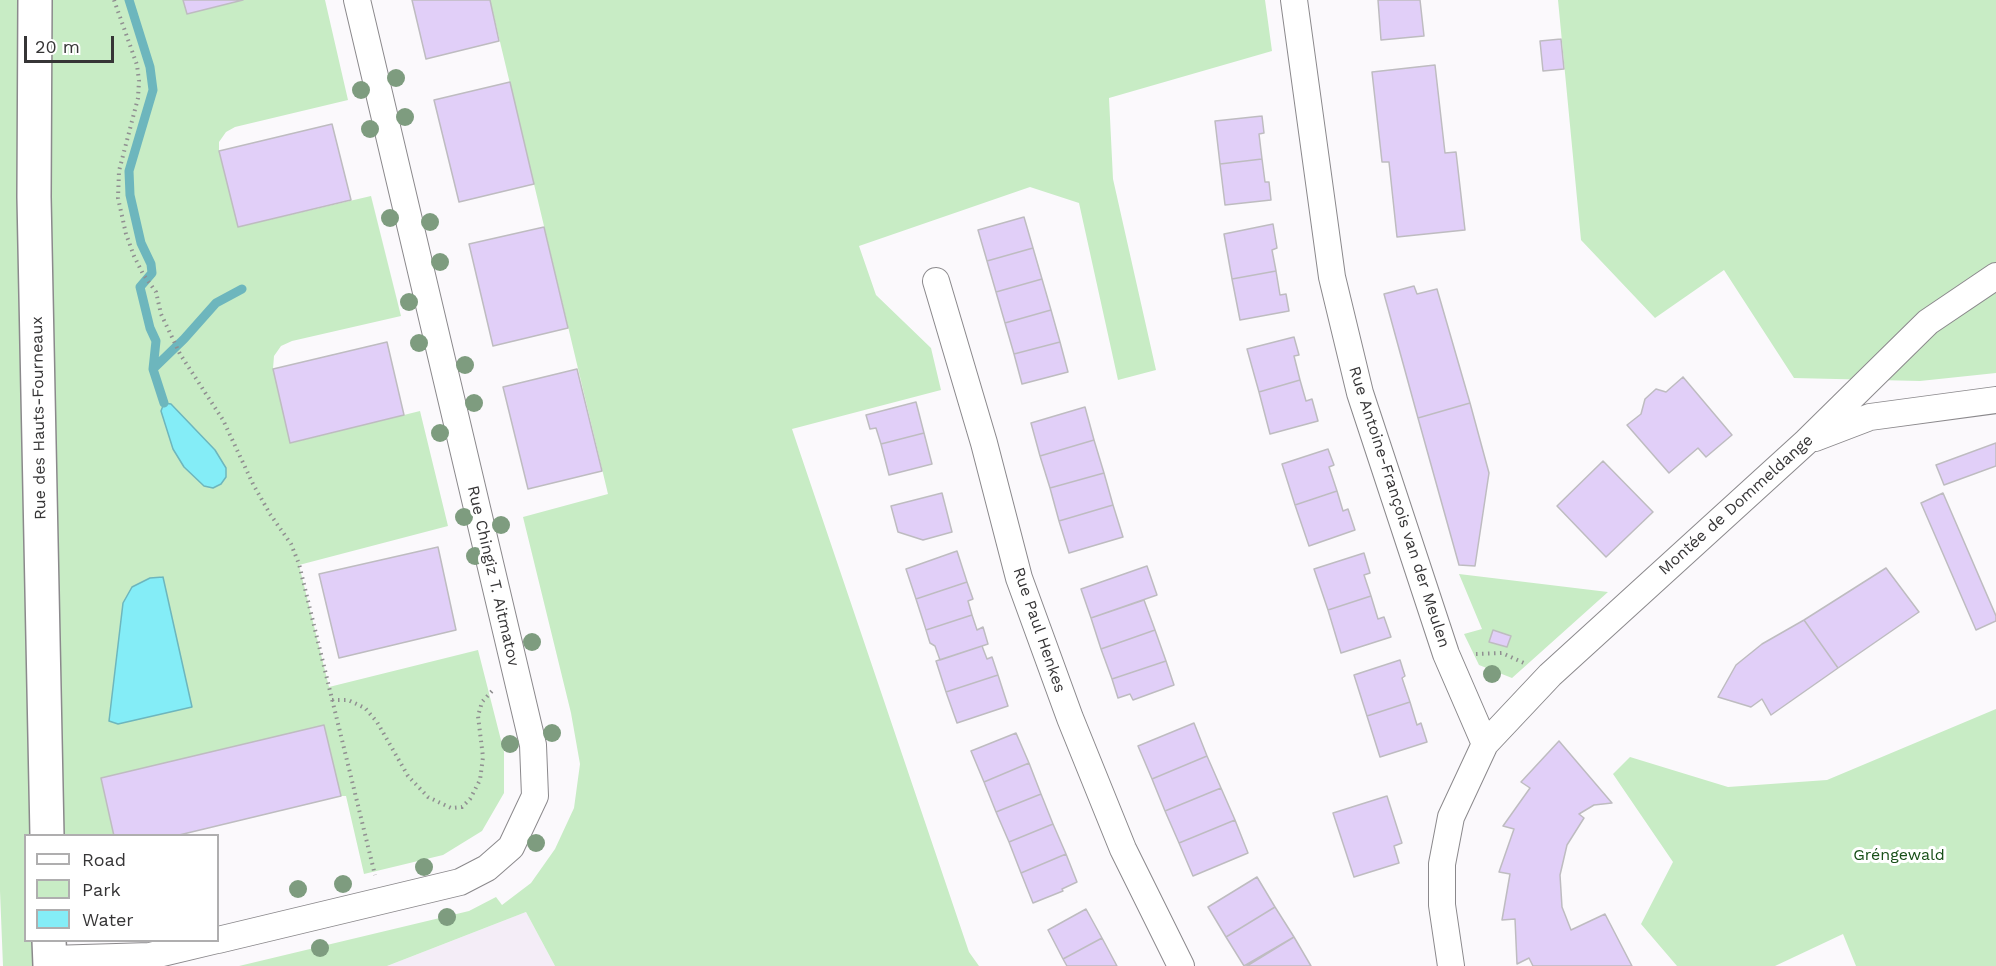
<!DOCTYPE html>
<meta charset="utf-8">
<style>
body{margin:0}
#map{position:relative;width:1996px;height:966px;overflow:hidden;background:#fbf9fc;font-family:"Work Sans",sans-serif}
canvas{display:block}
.legend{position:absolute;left:24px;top:834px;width:195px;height:108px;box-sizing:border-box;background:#fff;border:2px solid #afaeaf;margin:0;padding:8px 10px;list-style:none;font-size:18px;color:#363536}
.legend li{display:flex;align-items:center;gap:12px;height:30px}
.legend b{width:30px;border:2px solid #afaeaf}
.scale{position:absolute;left:24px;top:36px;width:90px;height:27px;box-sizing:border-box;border:3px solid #363536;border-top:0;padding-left:8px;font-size:18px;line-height:21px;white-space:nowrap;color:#363536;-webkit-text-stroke:4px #fff;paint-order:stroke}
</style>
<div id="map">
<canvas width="1996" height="966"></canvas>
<ul class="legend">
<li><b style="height:8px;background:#fff"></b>Road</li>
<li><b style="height:16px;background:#c8ecc5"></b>Park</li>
<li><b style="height:16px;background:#84edf7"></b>Water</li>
</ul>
<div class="scale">20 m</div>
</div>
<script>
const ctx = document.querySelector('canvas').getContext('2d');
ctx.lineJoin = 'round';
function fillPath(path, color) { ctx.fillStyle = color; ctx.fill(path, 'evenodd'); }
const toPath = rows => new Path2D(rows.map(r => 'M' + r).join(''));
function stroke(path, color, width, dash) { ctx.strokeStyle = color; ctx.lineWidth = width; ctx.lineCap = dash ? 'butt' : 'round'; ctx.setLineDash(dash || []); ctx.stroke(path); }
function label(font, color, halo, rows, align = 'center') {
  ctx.font = font + ' "Work Sans",sans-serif'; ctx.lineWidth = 6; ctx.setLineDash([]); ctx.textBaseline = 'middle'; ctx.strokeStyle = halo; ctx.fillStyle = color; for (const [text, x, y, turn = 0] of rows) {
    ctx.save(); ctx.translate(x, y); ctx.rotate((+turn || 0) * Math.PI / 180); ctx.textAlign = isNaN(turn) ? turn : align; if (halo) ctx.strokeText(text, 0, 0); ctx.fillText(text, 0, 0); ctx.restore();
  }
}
fillPath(toPath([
 [526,912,555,966,387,966]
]), '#f4edf7');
fillPath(toPath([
 [0,0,183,0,187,14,243,0,325,0,348,100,235,127,226,132,219,142,219,152,238,227,371,196,401,316,292,341,281,346,274,356,273,369,291,443,420,411,448,526,299,565,329,687,478,650,504,752,504,793,482,831,443,855,364,874,346,796,341,796,324,725,101,778,115,835,26,836,26,940,49,941,50,966,3,966,0,891],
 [490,0,1265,0,1272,51,1109,98,1113,179,1156,370,1118,380,1079,203,1030,187,859,246,876,295,931,348,941,390,792,429,969,952,979,966,555,966,526,912,387,966,239,966,469,911,496,897,502,905,531,883,555,849,574,808,580,764,571,713,523,517,608,494],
 [1558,0,1996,0,1996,373,1920,381,1794,378,1724,270,1655,318,1581,240],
 [1459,574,1608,592,1512,678,1479,665,1464,634,1482,629],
 [1996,709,1996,966,1856,966,1843,934,1775,966,1677,966,1641,924,1673,862,1613,774,1630,757,1728,787,1827,780]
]), '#c8ecc5');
const water = toPath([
 [164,403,171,404,215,450,226,468,226,477,221,484,213,488,204,486,184,467,173,449,161,411,164,403],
 [163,577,192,707,118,724,109,721,123,603,132,587,150,578,163,577]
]);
fillPath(water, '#84edf7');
stroke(water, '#6db6bd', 1.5);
stroke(toPath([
 [129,0,150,67,153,90,129,171,130,195,141,243,151,264,152,273,140,287,150,328,156,341,153,369,164,403],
 [153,369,184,339,216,303,242,289]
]), '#6db6bd', 9);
const building = toPath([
 [183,0,243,0,187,14,183,0],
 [412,0,490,0,499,41,426,59,412,0],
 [1378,0,1420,0,1424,36,1381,40,1378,0],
 [1561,39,1564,69,1543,71,1540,41,1561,39],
 [1435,65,1445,153,1456,152,1465,230,1397,237,1389,162,1382,162,1372,72,1435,65],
 [510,82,534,184,459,202,434,100,510,82],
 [1262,116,1264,133,1259,134,1262,159,1220,164,1215,121,1262,116],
 [332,124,351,200,238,227,219,151,332,124],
 [1262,159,1265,182,1269,182,1271,200,1225,205,1220,164,1262,159],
 [1024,217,1033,248,987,261,978,230,1024,217],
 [1273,224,1277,248,1272,250,1276,271,1232,279,1224,234,1273,224],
 [544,227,568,328,493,346,469,244,544,227],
 [1033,248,1042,279,996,292,987,261,1033,248],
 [1276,271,1280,295,1286,294,1289,311,1240,320,1232,279,1276,271],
 [1042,279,1051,310,1005,323,996,292,1042,279],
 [1414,286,1417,294,1437,289,1470,403,1418,418,1384,294,1414,286],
 [1051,310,1060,342,1014,354,1005,323,1051,310],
 [1294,337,1299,355,1294,356,1300,380,1259,392,1247,349,1294,337],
 [387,342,404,415,290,443,273,369,387,342],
 [1060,342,1068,372,1022,384,1014,354,1060,342],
 [577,369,602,471,528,489,503,387,577,369],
 [1683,377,1732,435,1706,457,1698,448,1669,473,1627,425,1641,414,1645,399,1656,389,1666,392,1683,377],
 [1300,380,1306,401,1312,399,1318,421,1270,434,1259,392,1300,380],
 [916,402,924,433,881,444,876,428,870,429,866,415,916,402],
 [1470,403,1489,473,1475,566,1459,565,1418,418,1470,403],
 [1085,407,1094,440,1040,456,1031,423,1085,407],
 [924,433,932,464,889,475,881,444,924,433],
 [1094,440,1104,473,1050,488,1040,456,1094,440],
 [1996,443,1996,466,1944,485,1936,465,1996,443],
 [1328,449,1334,465,1329,467,1337,491,1295,505,1282,464,1328,449],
 [1603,461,1653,512,1606,557,1557,506,1603,461],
 [1104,473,1113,505,1059,521,1050,488,1104,473],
 [1337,491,1343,511,1348,509,1355,530,1309,546,1295,505,1337,491],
 [942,493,952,532,923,540,898,532,891,506,942,493],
 [1943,493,1996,616,1996,621,1976,630,1921,503,1943,493],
 [1113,505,1123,537,1069,553,1059,521,1113,505],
 [438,547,456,630,339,658,319,574,438,547],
 [957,551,967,582,916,599,906,569,957,551],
 [1364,553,1370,573,1364,575,1371,596,1328,610,1314,569,1364,553],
 [1147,566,1157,595,1091,618,1081,589,1147,566],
 [1886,568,1919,612,1838,668,1804,620,1886,568],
 [967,582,973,599,968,601,972,615,926,630,916,599,967,582],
 [1371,596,1378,619,1384,617,1391,637,1341,653,1328,610,1371,596],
 [1144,600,1155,630,1101,649,1091,618,1144,600],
 [972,615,977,630,983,627,988,644,940,660,935,646,930,643,926,630,972,615],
 [1804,620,1838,668,1771,715,1762,699,1751,707,1718,697,1736,665,1762,644,1804,620],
 [1155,630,1166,661,1112,679,1101,649,1155,630],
 [1493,630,1511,636,1507,647,1489,642,1493,630],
 [982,646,987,659,992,657,998,675,946,692,936,661,982,646],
 [1400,660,1405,676,1402,678,1410,702,1367,716,1354,675,1400,660],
 [1166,661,1174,685,1133,700,1130,694,1118,698,1112,679,1166,661],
 [998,675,1008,706,957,723,946,692,998,675],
 [1410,702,1417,725,1421,723,1427,742,1380,757,1367,716,1410,702],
 [1194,723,1207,756,1152,779,1138,746,1194,723],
 [324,725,341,796,175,836,114,836,101,778,324,725],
 [1016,733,1029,763,984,782,971,751,1016,733],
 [1559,741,1612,803,1594,805,1579,814,1584,818,1567,845,1560,875,1562,907,1571,930,1605,914,1632,966,1533,966,1529,958,1517,964,1515,919,1502,920,1510,874,1499,872,1514,829,1503,826,1530,788,1521,782,1559,741],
 [1207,756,1221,788,1165,811,1152,779,1207,756],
 [1029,763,1041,794,996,812,984,782,1029,763],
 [1221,788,1235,820,1179,843,1165,811,1221,788],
 [1041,794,1053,824,1009,842,996,812,1041,794],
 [1387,796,1402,843,1394,846,1399,863,1354,877,1333,813,1387,796],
 [1235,820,1248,853,1193,876,1179,843,1235,820],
 [1053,824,1066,854,1021,873,1009,842,1053,824],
 [1066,854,1077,882,1062,889,1063,891,1033,903,1021,873,1066,854],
 [1257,877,1275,907,1226,937,1208,907,1257,877],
 [1275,907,1294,937,1244,966,1226,937,1275,907],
 [1086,909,1102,938,1063,959,1048,930,1086,909],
 [1294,937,1311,966,1247,966,1294,937],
 [1102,938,1117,966,1067,966,1063,959,1102,938]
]);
fillPath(building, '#e1cff8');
stroke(building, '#bebcc0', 1.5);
const minor = toPath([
 [1294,0,1332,277,1360,393,1446,654,1485,744],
 [936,281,984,443,1019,578,1070,718,1123,849,1181,966],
 [1815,438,1870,417,1996,400],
 [218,940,460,882,487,868,511,847,535,796,533,745,357,0],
 [50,959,150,956,217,940],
 [1451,966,1442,905,1442,864,1451,817,1485,744,1550,675,1807,441,1928,322,1996,276]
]);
const tertiary = toPath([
 [35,0,34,197,47,836],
 [49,940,50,966]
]);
stroke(minor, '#8b898c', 28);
stroke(tertiary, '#8b898c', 36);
stroke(toPath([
 [114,0,137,65,139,81,138,98,119,171,118,198,126,234,134,256,143,274,156,292,161,314,180,354,223,420,253,484,270,514,291,544,299,564,375,875],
 [1476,654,1502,653,1524,663],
 [332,700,348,700,365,708,377,722,408,776,428,797,451,808,462,807,470,799,480,780,483,757,478,716,482,702,492,691]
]), '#908f91', 4, [1.5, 4.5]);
stroke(minor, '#fff', 26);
stroke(tertiary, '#fff', 33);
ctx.fillStyle = '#7e9c7f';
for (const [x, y] of [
 [396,78],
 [361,90],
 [405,117],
 [370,129],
 [390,218],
 [430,222],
 [440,262],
 [409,302],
 [419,343],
 [465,365],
 [474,403],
 [440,433],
 [464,517],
 [501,525],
 [475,556],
 [532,642],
 [1492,674],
 [552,733],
 [510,744],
 [536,843],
 [424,867],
 [343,884],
 [298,889],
 [447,917],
 [320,948]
]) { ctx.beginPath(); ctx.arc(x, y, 9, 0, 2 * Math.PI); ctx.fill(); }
label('16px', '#363536', '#fff', [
 ["Rue des Hauts-Fourneaux",39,418,-91],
 ["Montée de Dommeldange",1736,505,-42],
 ["Rue Antoine-François van der Meulen",1399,507,72],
 ["Rue Chingiz T. Aitmatov",493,576,77],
 ["Rue Paul Henkes",1039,630,71]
]);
label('16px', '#184f18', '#fff', [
 ["Gréngewald",1899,855]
]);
</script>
